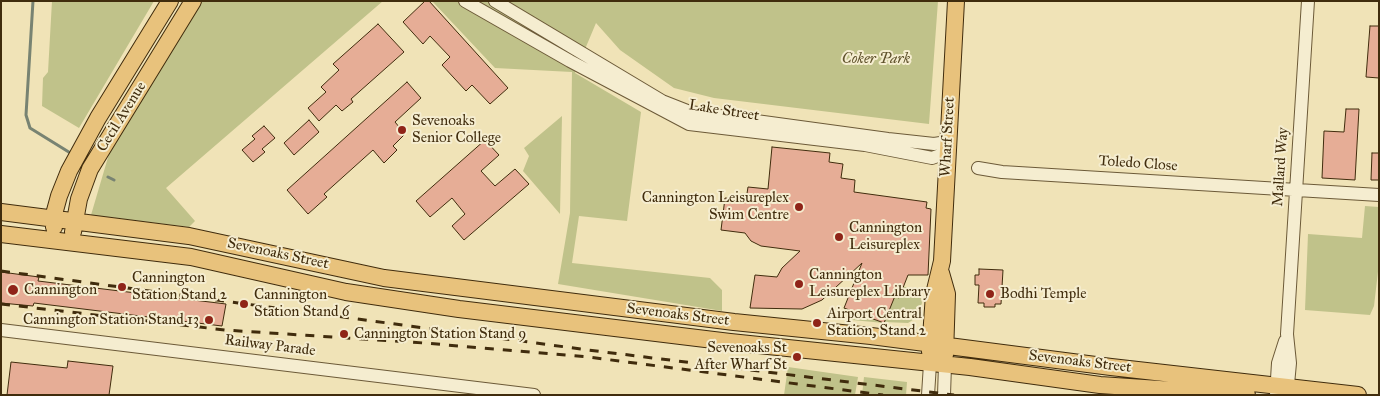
<!DOCTYPE html>
<style>
body{margin:0}
#map{position:relative;width:1380px;height:396px;overflow:hidden;background:#f0e3b7;font-family:"IM FELL Great Primer",serif}
canvas{display:block}
.frame{position:absolute;inset:0;border:2px solid #402c0d;pointer-events:none}
</style>
<div id="map">
<canvas width="1380" height="396"></canvas>
<div class="frame"></div>
</div>
<script>
const ctx = document.querySelector('canvas').getContext('2d');
ctx.lineJoin = 'round';
function fillPath(path, color) { ctx.fillStyle = color; ctx.fill(path, 'evenodd'); }
const toPath = rows => new Path2D(rows.map(r => 'M' + r).join(''));
function stroke(path, color, width, dash) { ctx.strokeStyle = color; ctx.lineWidth = width; ctx.lineCap = dash ? 'butt' : 'round'; ctx.setLineDash(dash || []); ctx.stroke(path); }
function label(font, color, halo, rows, align = 'center') {
  ctx.font = font + ' "IM FELL Great Primer",serif'; ctx.lineWidth = 4; ctx.setLineDash([]); ctx.textBaseline = 'middle'; ctx.strokeStyle = halo; ctx.fillStyle = color; for (const [text, x, y, turn = 0] of rows) {
    ctx.save(); ctx.translate(x, y); ctx.rotate((+turn || 0) * Math.PI / 180); ctx.textAlign = isNaN(turn) ? turn : align; if (halo) ctx.strokeText(text, 0, 0); ctx.fillText(text, 0, 0); ctx.restore();
  }
}
fillPath(toPath([
 [52,1,154,1,79,128,42,106,43,78,48,72],
 [202,1,383,1,166,188,195,221,189,227,91,215,109,154],
 [432,1,938,1,929,124,714,98,674,88,620,50,596,23,575,73,641,112,627,221,579,216,572,263,710,278,722,290,722,311,558,284,570,213,572,72,495,68],
 [562,116,560,214,523,171,529,156,524,148],
 [1365,206,1379,207,1379,263,1374,306,1370,315,1305,310,1308,234,1362,238],
 [903,286,916,291,921,298,922,303,916,318,908,323,884,322,895,296,899,298],
 [844,308,884,323,841,319,839,315],
 [788,367,858,377,855,395,784,395],
 [864,377,907,382,906,395,862,395]
]), '#c0c28a');
stroke(toPath([
 [33,1,26,115,30,128,72,154],
 [108,177,114,180]
]), '#788372', 3);
const building = toPath([
 [425,1,429,1,508,88,490,104,472,85,466,91,442,65,450,57,430,36,423,44,403,22,425,1],
 [378,24,404,52,351,99,353,102,342,111,336,105,319,121,308,108,326,92,321,87,339,70,333,64,378,24],
 [1370,26,1379,26,1379,78,1366,77,1370,26],
 [407,82,421,98,395,122,405,134,393,146,397,150,384,163,373,150,324,194,327,197,308,214,287,190,407,82],
 [1346,109,1359,109,1355,180,1322,178,1324,131,1344,132,1346,109],
 [309,120,319,132,294,155,284,143,309,120],
 [264,126,275,138,262,149,265,152,253,162,242,150,255,139,252,136,264,126],
 [485,140,499,155,481,171,495,186,515,169,529,184,464,240,452,226,465,214,452,198,430,217,416,201,485,140],
 [772,147,830,153,829,162,843,164,841,178,855,180,854,192,927,202,926,208,931,209,928,275,908,275,899,298,895,296,884,323,844,308,862,263,822,300,802,309,750,308,755,275,777,277,782,268,800,251,761,246,751,241,745,233,721,230,725,198,746,200,748,187,768,189,772,147],
 [1372,153,1379,153,1379,180,1371,180,1372,153],
 [979,269,1003,270,1001,304,995,304,995,307,984,307,984,303,978,303,979,285,975,285,975,275,979,275,979,269],
 [1,272,39,277,38,281,226,304,222,326,34,303,33,306,1,303,1,272],
 [68,361,113,366,109,395,7,395,11,362,67,368,68,361]
]);
fillPath(building, '#e6ad96');
stroke(building, '#402c0d', 1);
const minor = toPath([
 [465,1,570,61,689,124,865,145,932,158,946,153],
 [495,1,662,101,690,112,888,139,934,144,947,142],
 [978,168,1002,172,1379,195],
 [1,330,534,395],
 [928,395,930,364],
 [944,395,945,365],
 [1276,395,1278,363,1285,341],
 [1287,395,1290,363,1287,334,1308,1]
]);
const major = toPath([
 [1,212,189,236,384,278,734,322,871,336,1111,367,1358,395],
 [54,227,53,218,59,196,69,171,98,118,170,1],
 [73,232,79,199,90,169,193,1],
 [1,234,191,257,346,292,459,309,730,342,970,367,1100,385,1247,395],
 [941,273,947,294,945,355],
 [930,352,934,294,942,261,956,1]
]);
stroke(minor, '#6c5a38', 14);
stroke(major, '#402c0d', 18);
stroke(minor, '#f5edd0', 12);
stroke(major, '#e8c27c', 16);
stroke(toPath([
 [1,271,588,350,954,395],
 [1,304,225,330,424,343,588,357,883,395]
]), '#402c0d', 3, [9, 9]);
for (const [x, y, r, color] of [
 [402,130,5,"#8f2418"],
 [799,207,5,"#8f2418"],
 [839,237,5,"#8f2418"],
 [799,284,5,"#8f2418"],
 [122,287,5,"#8f2418"],
 [13,290,6,"#8f2418"],
 [990,294,5,"#8f2418"],
 [244,304,5,"#8f2418"],
 [209,320,5,"#8f2418"],
 [817,323,5,"#8f2418"],
 [344,334,5,"#8f2418"],
 [797,357,5,"#8f2418"]
]) { const dot = new Path2D(); dot.arc(x, y, r, 0, 2 * Math.PI); ctx.fillStyle = color; ctx.fill(dot); stroke(dot, '#f5edd0', 2); }
label('italic 15px', '#60522c', '#f5edd0', [
 ["Coker Park",876,59]
]);
label('15px', '#402c0d', '#f5edd0', [
 ["Lake Street",724,111,9],
 ["Cecil Avenue",122,117,-58],
 ["Wharf Street",948,137,-87],
 ["Toledo Close",1138,164,4],
 ["Mallard Way",1281,167,-86],
 ["Sevenoaks Street",278,254,12],
 ["Sevenoaks Street",678,315,7],
 ["Railway Parade",270,346,7],
 ["Sevenoaks Street",1080,362,7]
]);
label('15px', '#402c0d', '#f5edd0', [
 ["Sevenoaks",412,121],
 ["Senior College",412,138],
 ["Cannington Leisureplex",789,198,"right"],
 ["Swim Centre",789,215,"right"],
 ["Cannington",849,228],
 ["Leisureplex",849,245],
 ["Cannington",809,275],
 ["Leisureplex Library",809,292],
 ["Cannington",132,278],
 ["Station Stand 2",132,295],
 ["Cannington",24,290],
 ["Bodhi Temple",1000,294],
 ["Cannington",254,295],
 ["Station Stand 6",254,312],
 ["Airport Central",827,314],
 ["Station, Stand 2",827,331],
 ["Cannington Station Stand 13",199,320,"right"],
 ["Cannington Station Stand 9",354,334],
 ["Sevenoaks St",787,348,"right"],
 ["After Wharf St",787,365,"right"]
], 'left');
</script>
